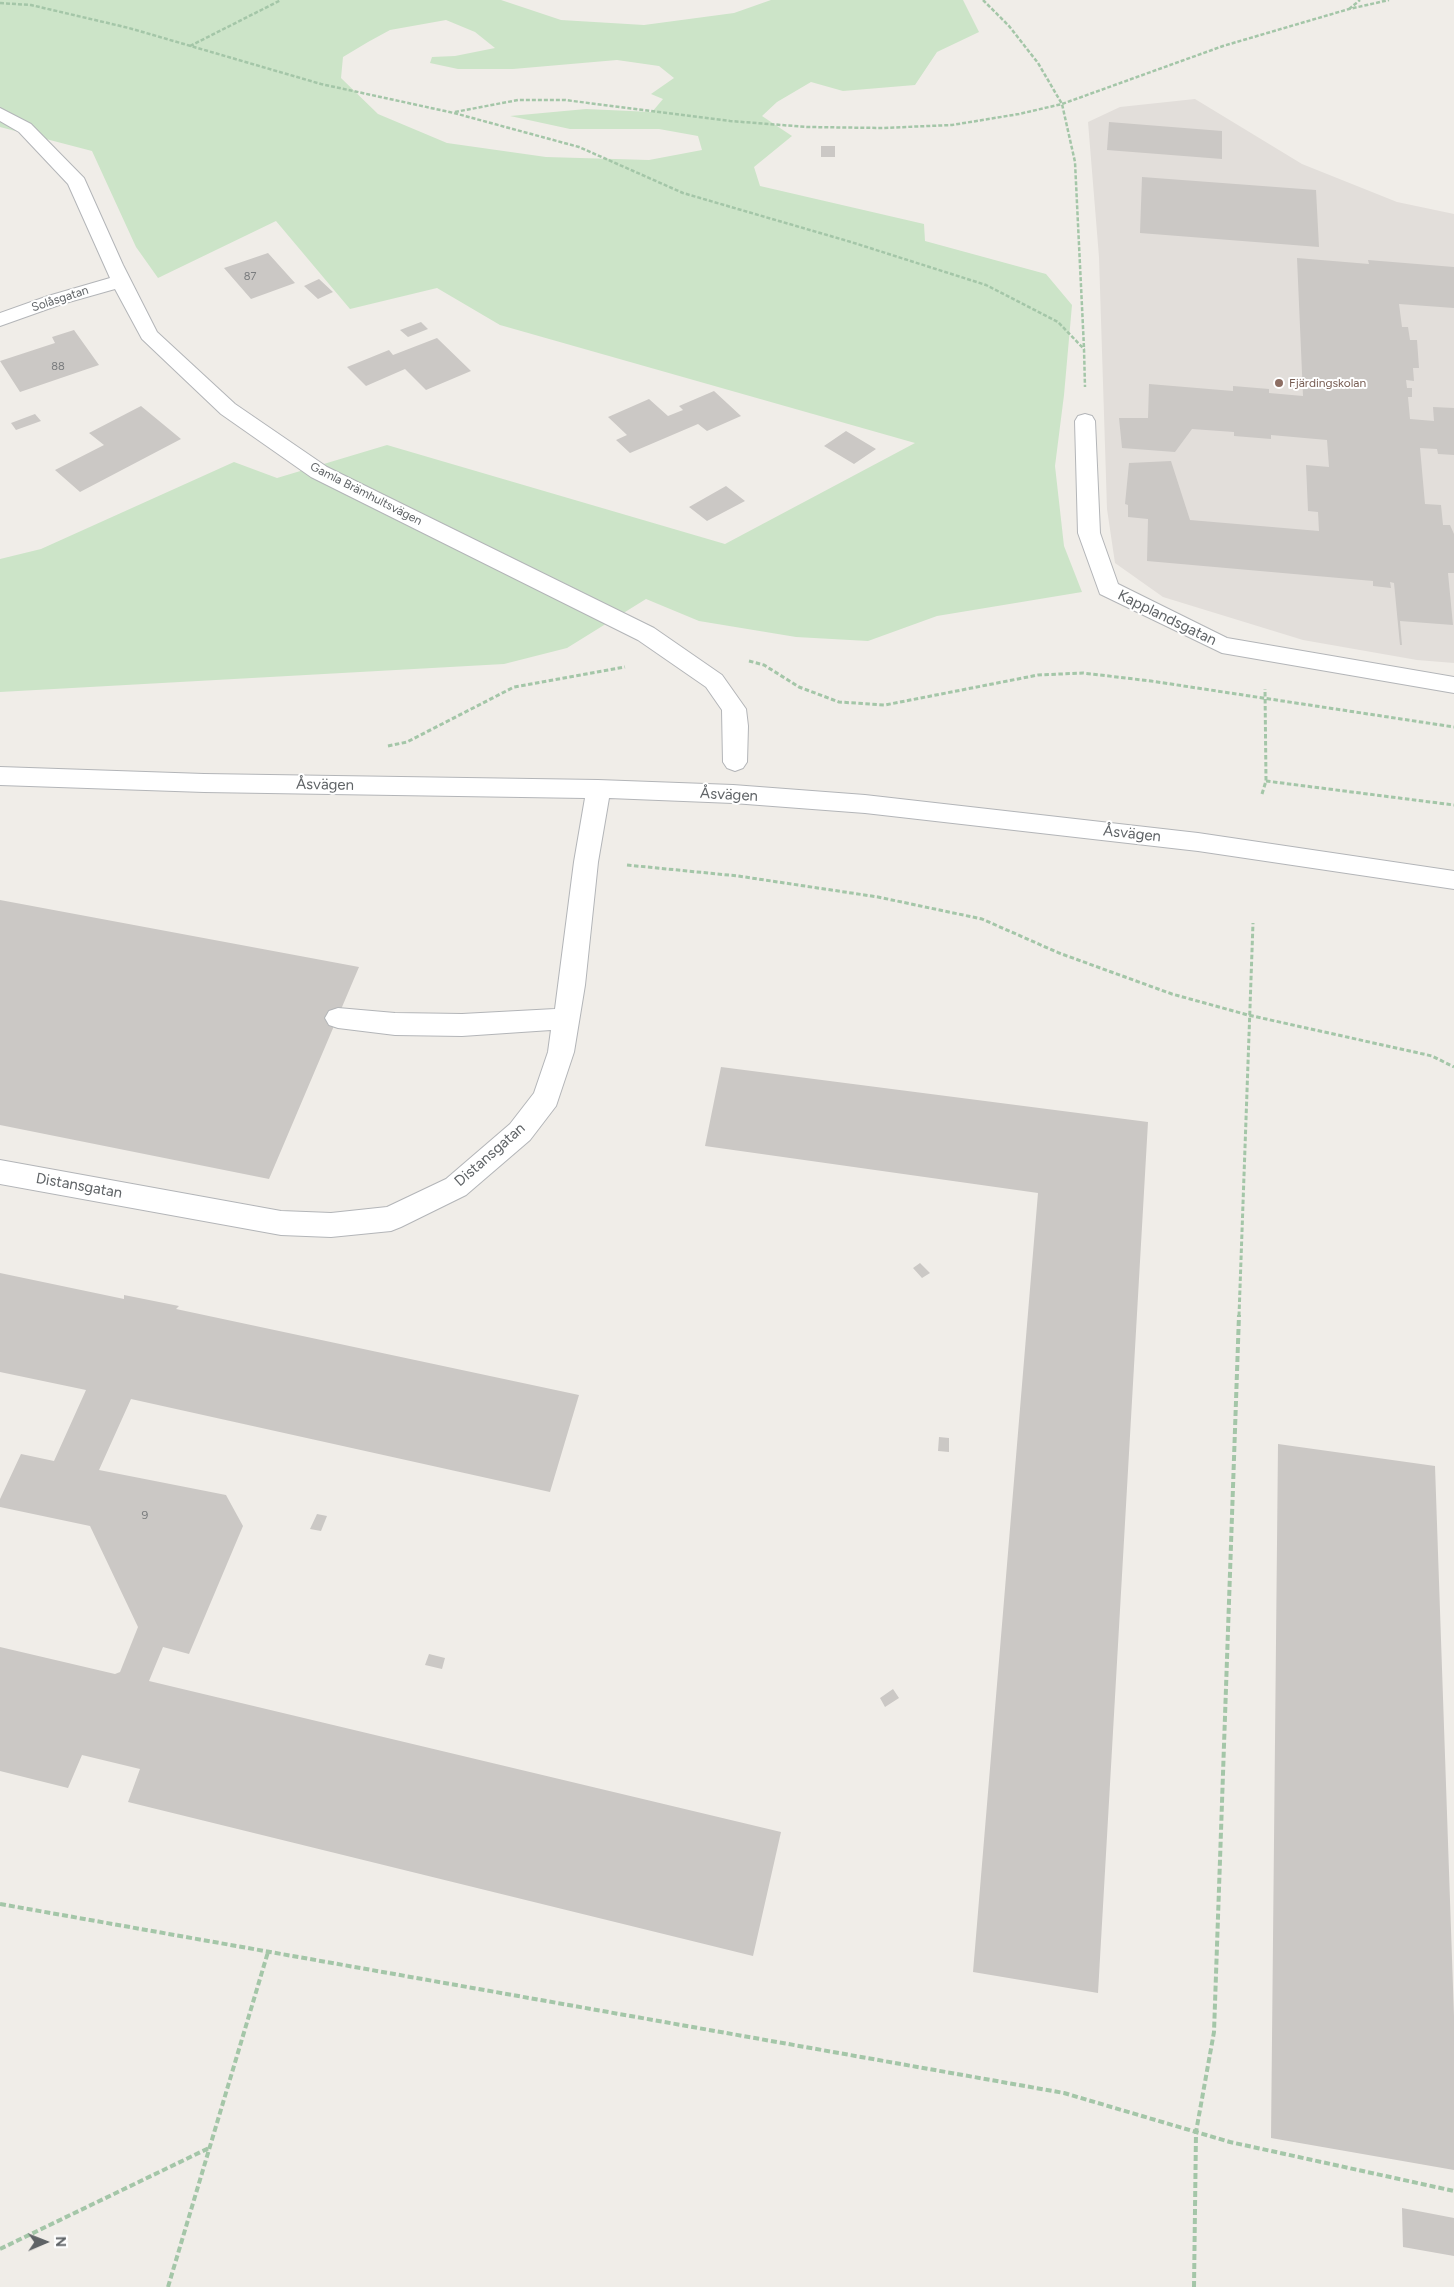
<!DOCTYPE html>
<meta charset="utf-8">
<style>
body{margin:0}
#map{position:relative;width:1454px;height:2287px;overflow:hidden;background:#f0ede8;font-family:Figtree,sans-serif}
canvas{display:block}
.north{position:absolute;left:20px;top:2217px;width:50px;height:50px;-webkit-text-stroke:4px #fff;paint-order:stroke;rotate:89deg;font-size:14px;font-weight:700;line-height:20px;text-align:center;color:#5f6366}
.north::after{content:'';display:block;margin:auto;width:18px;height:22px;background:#5f6366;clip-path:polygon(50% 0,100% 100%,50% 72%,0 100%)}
</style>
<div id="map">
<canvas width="1454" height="2287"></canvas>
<div class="north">N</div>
</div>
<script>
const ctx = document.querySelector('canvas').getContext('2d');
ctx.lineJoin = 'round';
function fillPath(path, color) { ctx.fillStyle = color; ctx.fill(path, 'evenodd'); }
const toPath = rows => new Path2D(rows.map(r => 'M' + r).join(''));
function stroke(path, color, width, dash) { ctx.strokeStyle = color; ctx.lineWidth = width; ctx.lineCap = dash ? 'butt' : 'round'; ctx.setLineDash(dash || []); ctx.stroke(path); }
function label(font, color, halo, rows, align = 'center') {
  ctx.font = font + ' Figtree,sans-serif'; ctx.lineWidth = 4; ctx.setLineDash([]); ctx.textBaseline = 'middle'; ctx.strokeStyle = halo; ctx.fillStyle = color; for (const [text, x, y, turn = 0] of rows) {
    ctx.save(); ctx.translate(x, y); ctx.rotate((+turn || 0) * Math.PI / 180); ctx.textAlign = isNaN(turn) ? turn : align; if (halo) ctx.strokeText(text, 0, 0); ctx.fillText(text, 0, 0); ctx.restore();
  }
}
fillPath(toPath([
 [1195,99,1302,164,1397,202,1454,214,1454,663,1417,660,1303,640,1163,597,1115,563,1107,509,1099,257,1088,122,1120,107]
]), '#e2deda');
fillPath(toPath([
 [0,0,501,0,561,20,644,25,734,13,771,0,963,0,979,32,937,52,915,85,843,91,811,82,777,102,762,116,792,136,754,167,760,186,924,224,925,241,1046,274,1072,305,1064,395,1055,466,1064,546,1082,592,937,616,868,641,796,637,699,621,646,599,567,648,504,664,0,692,0,559,41,549,234,462,277,478,387,445,725,544,915,443,500,325,437,288,350,309,276,221,158,278,136,247,92,151,0,127],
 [446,20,475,32,495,48,455,56,432,57,430,63,458,69,513,69,617,60,659,66,674,78,651,94,663,99,652,112,586,109,510,116,570,129,659,129,698,136,702,150,649,160,546,157,447,143,378,114,341,78,343,57,368,42,390,30]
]), '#cce4c8');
fillPath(toPath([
 [1109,122,1222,131,1222,159,1107,150],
 [821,146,835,146,835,157,821,157],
 [1142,177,1316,190,1319,247,1140,233],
 [268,253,295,283,251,299,224,268],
 [1297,258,1369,264,1368,260,1454,267,1454,308,1399,304,1402,327,1408,327,1410,340,1417,340,1419,368,1413,368,1414,381,1406,380,1407,388,1412,388,1412,397,1408,397,1410,419,1434,421,1433,407,1454,408,1454,455,1438,454,1437,449,1420,448,1425,504,1441,505,1443,525,1450,525,1454,534,1454,573,1448,573,1453,625,1400,621,1402,645,1400,645,1394,583,1390,582,1391,588,1373,586,1373,581,1147,561,1148,519,1128,517,1128,505,1125,504,1129,463,1171,461,1190,520,1319,531,1318,512,1308,511,1306,465,1329,467,1327,440,1271,435,1271,439,1234,436,1234,432,1192,429,1175,452,1122,448,1119,418,1148,418,1149,384,1233,391,1233,386,1269,389,1269,393,1303,396],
 [319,279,333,292,318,299,304,286],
 [421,322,428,329,408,337,400,330],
 [74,330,99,365,20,392,0,361,55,343,52,337],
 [437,338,471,371,426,390,405,369,366,386,347,367,389,350,393,355],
 [714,391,741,416,707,431,698,424,630,453,616,440,627,435,608,417,649,399,668,416,683,410,679,406],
 [141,406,181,439,80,492,55,470,104,445,89,433],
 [35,414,41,421,16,430,11,423],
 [846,431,876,449,854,464,824,446],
 [726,486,745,501,707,521,689,507],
 [0,900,359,967,269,1179,0,1125],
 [721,1067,1148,1122,1098,1993,973,1972,1038,1193,705,1146],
 [920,1263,930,1273,922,1278,913,1268],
 [0,1273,124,1299,124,1295,179,1306,176,1309,579,1395,550,1492,131,1399,99,1470,226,1495,243,1526,189,1654,163,1647,149,1681,781,1832,753,1956,128,1802,140,1769,82,1755,68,1788,0,1771,0,1647,115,1674,120,1672,138,1627,90,1526,0,1507,0,1499,21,1454,54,1461,86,1390,0,1372],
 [939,1437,949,1438,949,1452,938,1451],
 [1278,1444,1435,1466,1454,2016,1454,2170,1271,2138],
 [317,1514,327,1516,321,1531,310,1529],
 [429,1654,445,1658,442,1669,425,1665],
 [893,1689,899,1698,885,1707,880,1698],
 [1402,2208,1454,2218,1454,2256,1403,2247]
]), '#cbc8c5');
const minor = toPath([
 [0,108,31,124,84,178,123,265,157,332,235,404,327,467,654,628,722,675,746,709,748,726,747,762,743,768,735,771,727,768,723,762,722,710,706,687,638,640,311,477,221,414,142,339,115,289,62,304,0,326,0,313,48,296,110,278,68,184,19,132,0,121,0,108],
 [1085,414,1092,416,1095,421,1100,533,1118,584,1227,638,1454,677,1454,693,1222,653,1100,594,1078,533,1075,421,1078,416,1085,414],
 [0,767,204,774,598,780,733,785,865,795,1198,833,1454,871,1454,889,1198,851,865,813,733,803,609,798,598,862,585,985,574,1052,556,1106,530,1140,466,1195,401,1227,391,1231,331,1237,281,1235,0,1184,0,1160,281,1211,331,1213,387,1207,446,1179,510,1124,534,1093,548,1052,551,1030,462,1036,395,1035,338,1028,329,1025,325,1018,329,1011,338,1008,395,1013,462,1014,555,1009,574,862,585,798,204,792,0,785,0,767]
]);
stroke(minor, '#b3b5b8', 2);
stroke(toPath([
 [983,0,1009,26,1038,63,1062,104,1075,162,1084,348],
 [0,3,31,5,129,28,321,84,454,113,579,147,683,193,851,242,986,285,1058,322,1084,349,1085,387],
 [1349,9,1360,0],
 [190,46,281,0],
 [455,112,518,100,565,100,730,121,807,127,882,128,952,125,1019,114,1062,104,1223,46,1349,9,1389,0]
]), '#a4c6a8', 2.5, [4, 2]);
stroke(toPath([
 [749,661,764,665,799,687,839,702,885,705,1038,675,1083,673,1151,681,1454,727],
 [388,746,407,742,514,687,625,667],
 [1266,781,1454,805],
 [1262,794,1266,781,1265,689],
 [627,865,738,876,878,897,982,919,1059,953,1172,994,1248,1015,1432,1056,1454,1067],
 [1239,1316,1253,923]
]), '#a4c6a8', 3, [4.5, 2.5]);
stroke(toPath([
 [0,1904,1064,2093,1230,2142,1454,2191],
 [0,2249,209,2148],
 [168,2287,268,1952],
 [1194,2287,1196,2132,1214,2032,1239,1315]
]), '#a4c6a8', 4, [6, 3]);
fillPath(minor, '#fff');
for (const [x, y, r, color] of [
 [1279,383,5,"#8d6e63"]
]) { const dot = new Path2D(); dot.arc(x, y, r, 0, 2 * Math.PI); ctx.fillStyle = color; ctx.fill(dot); stroke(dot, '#fff', 2); }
label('11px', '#7a7c7e', null, [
 ["87",250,277],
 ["88",58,367]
]);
label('12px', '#5f6366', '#fff', [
 ["Solåsgatan",60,299,-18],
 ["Gamla Brämhultsvägen",366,494,27]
]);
label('12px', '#785e54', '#fff', [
 ["Fjärdingskolan",1289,383]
], 'left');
label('12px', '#7a7c7e', null, [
 ["9",145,1515]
]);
label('15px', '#5f6366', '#fff', [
 ["Kapplandsgatan",1167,618,26],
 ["Åsvägen",325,785,1],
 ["Åsvägen",729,795,3],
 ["Åsvägen",1132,834,6],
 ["Distansgatan",490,1155,-41],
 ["Distansgatan",79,1186,10]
]);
</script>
